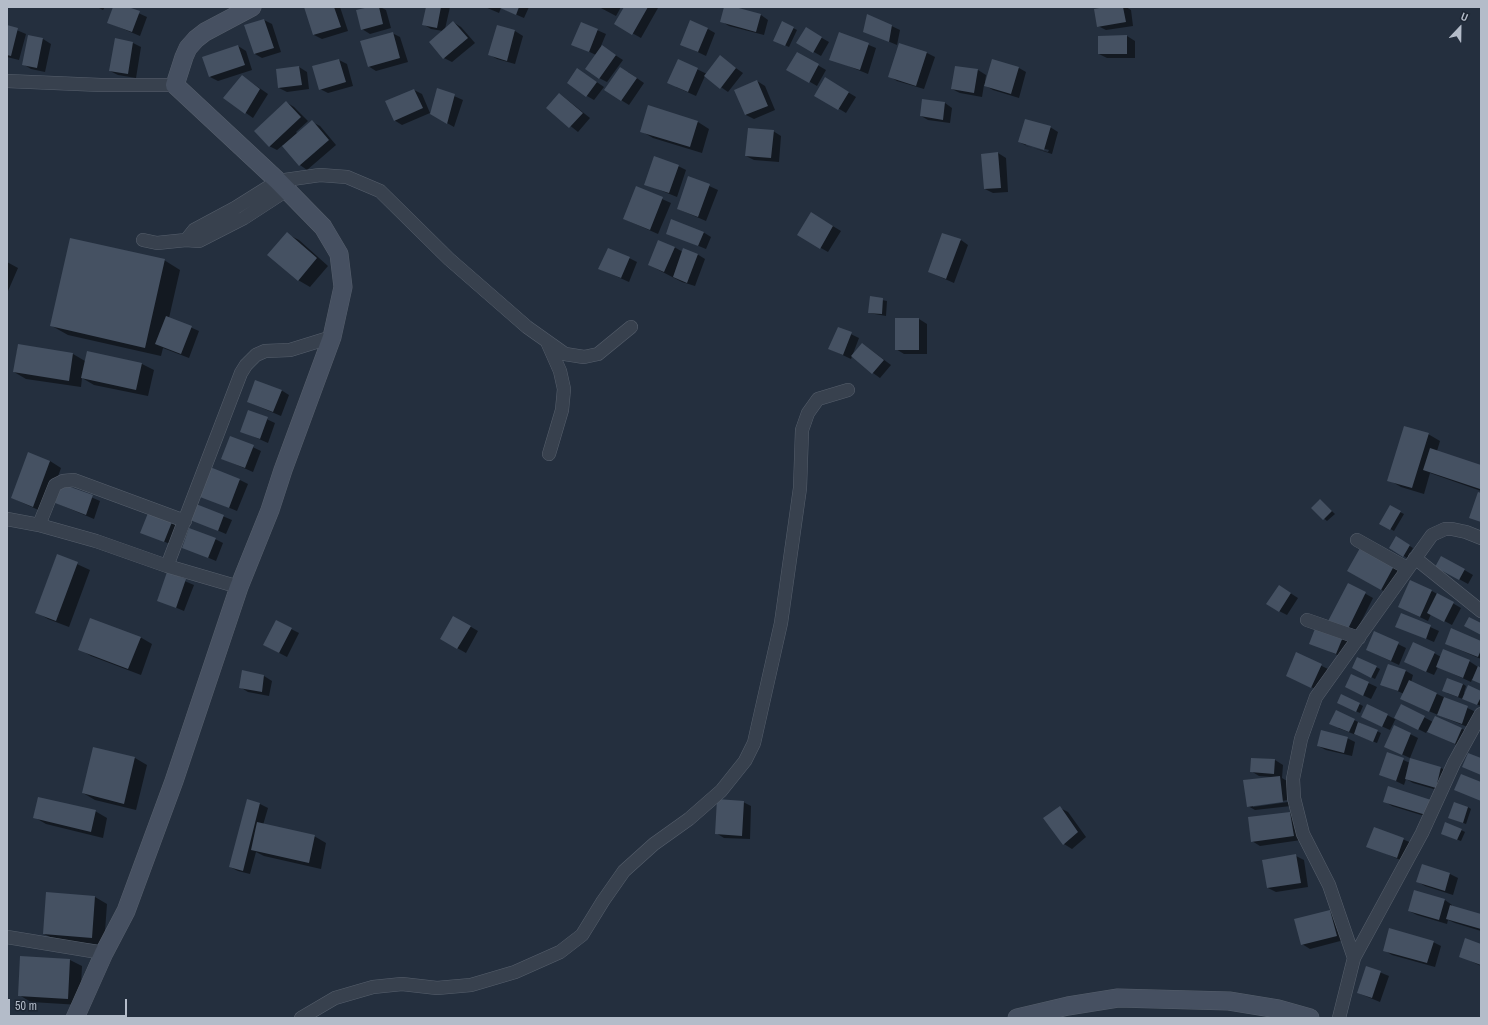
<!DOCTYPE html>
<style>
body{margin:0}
#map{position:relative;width:1488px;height:1025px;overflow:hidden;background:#242f3e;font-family:"Archivo Narrow",sans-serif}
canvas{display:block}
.frame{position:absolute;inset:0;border:8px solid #b4bcc9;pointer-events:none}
.north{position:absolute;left:1440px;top:8px;width:40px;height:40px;-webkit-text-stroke:3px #1d2633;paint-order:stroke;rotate:22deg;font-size:11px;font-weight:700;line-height:16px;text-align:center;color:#b4bcc9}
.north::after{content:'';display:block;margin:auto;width:14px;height:18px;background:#b4bcc9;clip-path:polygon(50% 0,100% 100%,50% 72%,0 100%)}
.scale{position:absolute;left:8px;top:999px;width:119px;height:18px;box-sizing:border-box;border:2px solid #b4bcc9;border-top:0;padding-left:5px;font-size:12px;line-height:14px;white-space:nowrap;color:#b4bcc9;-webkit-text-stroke:3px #1d2633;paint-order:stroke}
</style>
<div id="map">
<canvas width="1488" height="1025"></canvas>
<div class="frame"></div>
<div class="north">U</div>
<div class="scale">50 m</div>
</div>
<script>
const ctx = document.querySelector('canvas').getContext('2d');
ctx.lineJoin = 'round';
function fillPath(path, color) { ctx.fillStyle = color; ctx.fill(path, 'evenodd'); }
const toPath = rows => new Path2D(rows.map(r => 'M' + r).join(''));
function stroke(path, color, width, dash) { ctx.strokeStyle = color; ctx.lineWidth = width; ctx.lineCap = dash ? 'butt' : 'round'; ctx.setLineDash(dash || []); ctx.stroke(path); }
fillPath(toPath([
 [97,7,105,7,103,10],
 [114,7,125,7,147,17,140,36,109,23],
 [305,7,340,7,348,31,322,39,314,35],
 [373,7,380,7,386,10,391,28,370,34,362,29],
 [427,7,450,7,445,29,453,22,461,27,475,43,452,62,444,58,443,31,431,29,423,24],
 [485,7,529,7,524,18,501,8,499,13],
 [599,7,621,7,616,16],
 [626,7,658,8,641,38,616,24],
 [725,7,761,15,768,20,764,35,729,26,721,21],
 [1112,7,1126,7,1131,10,1133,26,1106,30,1098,26],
 [868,15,900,30,897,45,864,31],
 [264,20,272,24,281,52,262,58,255,54],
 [581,23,606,34,601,46,623,60,607,82,599,78,596,55,573,44],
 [7,26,26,34,19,60,7,57],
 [498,26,515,31,523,36,515,64,497,59,490,55],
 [793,28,797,30,789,47,778,42],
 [708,29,715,33,706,56,681,44],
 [806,29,829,42,821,56,798,43],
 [392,33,400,37,408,62,376,71,368,66],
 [840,33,876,48,868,74,831,59],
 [29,36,43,39,51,44,45,72,31,69,23,64],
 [1127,36,1135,41,1135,58,1107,58,1099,54],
 [116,40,133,43,141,47,136,78,118,75,110,71],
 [900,44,927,53,935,57,924,89,897,81,889,76],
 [238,46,246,51,252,70,218,81,210,77],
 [797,53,826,70,817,86,788,69],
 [720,57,743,73,728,92,705,76,696,96,676,87,678,60,707,74],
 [339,60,347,64,353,86,328,93,320,89],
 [299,67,307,72,309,89,287,92,279,88],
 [956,67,978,70,986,75,985,82,986,82,1019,68,1026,72,1019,98,993,90,984,85,982,97,960,93,952,89],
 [628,72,644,83,629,105,621,100],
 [585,74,604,87,594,100,587,96],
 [242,76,268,94,253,118,225,98],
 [826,79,856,97,846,113,816,95],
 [757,81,765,86,775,110,754,119,746,115,735,90],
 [438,89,463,100,454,127,431,114],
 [414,90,422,94,430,113,402,125,394,120],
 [560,94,590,118,578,132,548,108],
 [286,102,294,107,308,121,296,132,298,134,312,122,320,126,336,145,307,170,300,165,283,145,277,150,269,146],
 [945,103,952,108,950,123,928,120,921,116],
 [698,122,709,129,702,153,653,138,641,131],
 [1050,127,1058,132,1052,154,1027,146,1019,142],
 [1026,144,1049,150,1048,152,1026,146],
 [773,131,781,136,779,162,754,160,746,156],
 [998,153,1006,158,1008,192,993,193,985,189],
 [678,166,686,170,677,197,645,184],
 [689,177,718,190,706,221,678,209],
 [637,188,671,203,658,234,624,219],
 [811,213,841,231,828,252,798,235],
 [703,232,711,237,706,249,667,233],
 [287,234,299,240,328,266,310,287,298,280],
 [961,240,968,245,954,283,929,272],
 [674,247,683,252,697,254,705,259,695,286,682,282,649,265],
 [629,258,637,262,629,282,600,269],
 [164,260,180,270,169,318,199,331,189,358,163,348,161,356,68,335,52,326],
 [7,262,18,268,8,291,7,291],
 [871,298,887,301,886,316,869,313],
 [919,319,927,324,927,354,904,354,896,349],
 [838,328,859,338,851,359,830,349],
 [863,344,891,365,880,378,873,373],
 [18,345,73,354,85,361,142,364,154,370,148,396,94,385,82,378,81,387,26,379,14,372],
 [281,390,289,395,281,416,248,402],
 [249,411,275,423,268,443,241,431],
 [1428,434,1440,441,1437,451,1481,466,1481,491,1430,473,1424,494,1401,487,1389,480],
 [231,437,261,451,253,472,223,459],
 [50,461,61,468,45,513,12,498],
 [240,480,248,484,237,511,201,496],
 [63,485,100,501,94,519,56,503],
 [1320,500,1335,514,1327,521,1312,508],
 [196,505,232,520,226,534,191,519],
 [1390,507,1404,514,1394,531,1380,523],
 [171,523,179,527,172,545,142,532],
 [1397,538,1413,548,1407,558,1391,548],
 [215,539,223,543,216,561,183,547],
 [1361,549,1401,571,1389,594,1348,571],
 [57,555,90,570,69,627,48,619,36,612],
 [1442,557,1473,575,1468,584,1437,567],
 [168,574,194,585,184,611,158,600],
 [1348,584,1373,598,1354,636,1336,628],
 [1287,591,1298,598,1287,615,1279,611],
 [1432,591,1461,608,1452,625,1431,614,1428,621,1399,607],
 [1401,614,1439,631,1434,642,1396,626],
 [454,617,478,631,466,653,441,639],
 [291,629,299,633,287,657,264,645],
 [1375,633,1406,648,1399,665,1367,650],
 [140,637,152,644,141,675,91,656,79,649],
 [1343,638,1351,643,1344,658,1311,643],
 [1481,642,1481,659,1446,644],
 [1444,651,1469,661,1481,669,1481,684,1472,679,1471,682,1438,667,1434,675,1413,666,1434,653,1441,657],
 [1297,654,1330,670,1320,691,1295,680],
 [1358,658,1380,669,1375,679,1357,670],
 [1406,671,1413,675,1411,682,1476,712,1470,728,1409,703,1401,699,1404,694,1382,684],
 [1351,675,1377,687,1371,699,1354,691],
 [264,676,272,681,269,696,248,692,240,687],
 [1463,684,1466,686,1464,693,1481,692,1481,706,1447,693],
 [1342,695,1363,706,1360,713,1342,705],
 [1401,705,1433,722,1461,728,1469,733,1463,748,1427,731,1426,733,1396,718,1390,730,1370,721,1387,715,1395,719],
 [1354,720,1381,733,1377,743,1338,728],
 [1410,734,1418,738,1410,758,1386,747],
 [1347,738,1355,742,1352,756,1326,750,1318,746],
 [94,748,135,758,147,765,136,810,95,800,83,793],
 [1388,753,1410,763,1411,760,1441,768,1449,772,1444,792,1413,783,1406,779,1404,785,1381,774],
 [1275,760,1283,765,1282,778,1287,781,1291,806,1255,810,1248,806,1272,777,1259,776,1251,771],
 [1288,800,1288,802,1253,807,1253,805],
 [247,801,260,804,268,808,263,825,314,836,326,843,321,869,264,856,256,852,250,874,238,871,230,867],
 [1384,801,1431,801,1434,819,1392,806],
 [743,802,751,806,750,839,724,838,716,833],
 [1468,807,1471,809,1466,824,1453,819],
 [1060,808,1068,812,1086,837,1072,849,1064,844],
 [95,811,107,818,103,838,46,824,34,817],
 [1290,813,1298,817,1301,840,1260,846,1252,841,1249,818],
 [1375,828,1412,843,1405,862,1368,846],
 [1461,830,1465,832,1461,841,1445,835],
 [1296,856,1304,860,1308,887,1276,892,1268,888,1263,860],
 [1423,865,1450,874,1458,878,1453,895,1425,886,1418,882],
 [47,893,95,897,107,904,104,945,56,940,44,934],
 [1445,900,1452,905,1452,907,1481,915,1481,931,1455,923,1448,920,1447,924,1417,915,1409,911],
 [1330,911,1338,915,1344,940,1310,949,1302,944],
 [1433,942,1441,946,1435,967,1392,955,1384,950],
 [1481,945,1481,966,1460,956],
 [70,960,82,966,80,1005,31,1002,19,995],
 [1367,967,1389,976,1380,1002,1358,993]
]), '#0007');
fillPath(toPath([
 [113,7,128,7,140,11,132,32,107,23],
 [304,7,334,7,341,27,313,35],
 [369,7,379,7,383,24,361,30,356,10],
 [426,7,441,7,437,28,422,25],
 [498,7,519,7,516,15],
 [624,7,648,7,632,35,614,24],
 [724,7,735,7,761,14,756,32,720,22],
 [1105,7,1123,7,1126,22,1097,27,1094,9],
 [867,14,892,25,889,42,863,32],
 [264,19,274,48,254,54,244,25],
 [690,20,708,28,698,52,680,45],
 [453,21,468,38,443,59,429,42],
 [782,21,794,27,785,46,773,41],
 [581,22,598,29,589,52,571,45],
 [7,25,18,28,11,56,7,55],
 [497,25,515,30,507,61,488,55],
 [806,27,822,37,813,53,796,43],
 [393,32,400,58,368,67,360,41],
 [839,32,869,43,860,70,829,60],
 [28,35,43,38,37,68,22,65],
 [1127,35,1127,54,1098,54,1098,36],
 [115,38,133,42,128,74,109,71],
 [899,43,927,52,916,86,888,77],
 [238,45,245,65,209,77,202,57],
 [602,45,616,55,599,79,585,69],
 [797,52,819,64,809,83,786,70],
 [720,55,736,68,720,89,704,76],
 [339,59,346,82,319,90,312,66],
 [678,59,698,68,688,92,667,83],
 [992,59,1019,67,1011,94,984,86],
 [299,66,302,85,278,88,276,69],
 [955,66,978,69,974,93,951,89],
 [620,67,637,78,621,101,604,90],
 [577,68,597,82,586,97,567,83],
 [242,75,260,89,245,114,223,98],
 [825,77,849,92,838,110,814,96],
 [757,80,768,106,745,115,734,90],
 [437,88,455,94,447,124,430,114],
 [414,89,423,108,394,121,385,101],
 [559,93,583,113,569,128,546,108],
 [922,99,945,102,943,120,920,116],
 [286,101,301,117,269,147,254,131],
 [648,105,698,121,690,147,640,132],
 [1025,119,1051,126,1044,150,1018,142],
 [312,120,329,140,299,166,282,146],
 [748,128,774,130,771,158,745,156],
 [998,152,1001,188,984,189,981,154],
 [654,156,679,165,669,193,644,185],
 [688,176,710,184,698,217,677,209],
 [636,186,663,197,650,230,623,219],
 [811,212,833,226,820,249,797,235],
 [671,219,704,232,698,246,666,234],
 [287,232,317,258,298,281,267,255],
 [942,233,961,239,946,279,928,272],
 [70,238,165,259,145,348,50,326],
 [658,240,675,247,664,272,648,265],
 [608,248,630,257,621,278,598,269],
 [683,248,698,254,687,283,673,277],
 [870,296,883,298,882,314,868,313],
 [166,316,192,326,181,354,155,344],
 [895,318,919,318,919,350,895,350],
 [838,327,852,332,843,355,828,349],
 [862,343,884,360,872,374,851,356],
 [18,344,73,353,69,381,13,372],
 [87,351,142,363,136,390,81,378],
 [255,380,282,390,273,412,247,402],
 [248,410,268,417,260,439,240,432],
 [1404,426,1429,433,1412,488,1387,481],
 [230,436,254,445,245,468,221,459],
 [1430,448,1481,465,1480,489,1423,470],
 [28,452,50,461,33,507,11,498],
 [210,467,240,479,229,508,200,497],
 [62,484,93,495,86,515,55,503],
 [1478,492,1481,493,1481,522,1469,518],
 [1320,499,1332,511,1323,520,1311,508],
 [196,504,224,515,218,531,190,520],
 [1390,505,1401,511,1390,530,1379,524],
 [148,513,172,522,164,542,140,533],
 [189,528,216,538,208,558,182,548],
 [1396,536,1410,545,1403,557,1389,548],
 [1360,548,1394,566,1381,590,1347,571],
 [57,554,78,562,56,621,35,613],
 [1441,556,1465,569,1459,580,1435,567],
 [167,572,186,579,176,608,157,601],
 [1410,580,1432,590,1420,617,1398,607],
 [1348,583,1366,592,1346,633,1327,623],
 [1279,585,1291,593,1279,612,1266,604],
 [1437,593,1454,602,1444,622,1427,613],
 [1401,613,1431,625,1426,639,1395,627],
 [453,616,471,626,457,649,440,639],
 [1469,617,1481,623,1481,635,1464,626],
 [90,618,141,637,128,669,78,650],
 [276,620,292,628,279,653,263,645],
 [1316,626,1343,637,1336,654,1309,644],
 [1451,628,1481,641,1481,650,1478,657,1445,644],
 [1374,631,1399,642,1391,661,1366,650],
 [1413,642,1435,652,1426,672,1404,662],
 [1443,649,1470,660,1463,678,1436,667],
 [1296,652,1322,664,1311,688,1286,676],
 [1357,657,1377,666,1371,678,1352,668],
 [1388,664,1406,670,1398,691,1380,685],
 [1478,666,1481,668,1481,684,1472,680],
 [242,670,264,675,262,692,239,688],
 [1351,674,1369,682,1363,696,1345,687],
 [1447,678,1463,684,1458,697,1442,691],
 [1409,680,1437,693,1429,712,1400,699],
 [1468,685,1481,691,1481,697,1477,705,1462,699],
 [1341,694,1360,703,1356,712,1337,703],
 [1444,697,1468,706,1462,724,1437,715],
 [1367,704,1388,714,1382,727,1361,717],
 [1401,704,1425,716,1418,730,1394,718],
 [1336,710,1355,719,1349,732,1329,724],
 [1435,716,1462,728,1455,744,1427,732],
 [1358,722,1378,730,1373,742,1354,734],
 [1394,725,1411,733,1402,755,1384,747],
 [1321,730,1348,737,1344,753,1317,746],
 [93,747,135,757,124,804,82,793],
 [1387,752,1404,758,1396,781,1379,775],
 [1468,753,1481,758,1481,775,1462,767],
 [1251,758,1275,759,1274,774,1250,772],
 [1410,758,1441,767,1436,788,1405,779],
 [1461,774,1481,782,1481,801,1454,790],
 [1280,776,1283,802,1247,807,1243,780],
 [1388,786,1431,800,1426,815,1383,802],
 [38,797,96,810,91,832,33,818],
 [247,799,260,803,243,871,229,867],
 [717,799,744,801,742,836,715,834],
 [1454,802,1468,807,1463,823,1448,818],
 [1060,806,1078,832,1063,845,1043,818],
 [1290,812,1294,836,1251,842,1248,817],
 [257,822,315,835,309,863,251,850],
 [1445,822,1462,829,1457,840,1441,834],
 [1374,827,1404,838,1397,858,1366,847],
 [1296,854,1301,883,1267,888,1262,860],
 [1422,864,1450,873,1445,891,1416,882],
 [1414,890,1445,899,1439,920,1408,911],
 [46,892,95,896,92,938,43,934],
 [1450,905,1481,914,1481,929,1446,919],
 [1330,910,1337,936,1301,945,1294,919],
 [1389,928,1434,941,1427,963,1383,951],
 [1465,938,1481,944,1481,965,1459,957],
 [20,956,70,959,68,999,18,996],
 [1366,966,1381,971,1372,998,1357,993]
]), '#455162');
const street = toPath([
 [7,81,101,85,175,85],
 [143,240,157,243,186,240,199,241,244,218,287,190,289,183],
 [186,240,194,230,235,208,278,181,320,175,347,177,380,191,449,259,527,327,565,354,584,357,598,354,631,327],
 [548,344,560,371,564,389,562,410,549,454],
 [7,519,39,525,96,541,167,566,239,587],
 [39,525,55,485,63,481,74,480,185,521],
 [1357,540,1407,568],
 [1415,558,1481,611],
 [167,566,241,373,246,365,256,355,265,351,290,350,332,337],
 [1307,620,1359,638],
 [7,937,104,953],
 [1354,958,1329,885,1303,834,1294,798,1293,779,1301,739,1316,697,1432,535,1445,529,1452,529,1466,532,1481,538],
 [301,1018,335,998,373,987,402,984,437,988,471,985,515,972,560,952,582,935,603,901,624,871,654,844,689,819,721,791,745,761,754,743,781,623,800,488,802,430,808,413,818,399,848,390],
 [1339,1018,1354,958,1422,833,1454,763,1481,714]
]);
const secondary = toPath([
 [75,1018,104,953,126,911,174,781,239,587,270,510,283,470,332,337,343,287,339,254,323,227,278,181,175,85,184,57,188,48,196,39,205,32,252,7],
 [1017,1018,1068,1006,1118,998,1229,1001,1278,1009,1310,1018]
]);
stroke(street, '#565f6c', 14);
stroke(secondary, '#565f6c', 19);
stroke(street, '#38414e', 13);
stroke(secondary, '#465061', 18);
</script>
